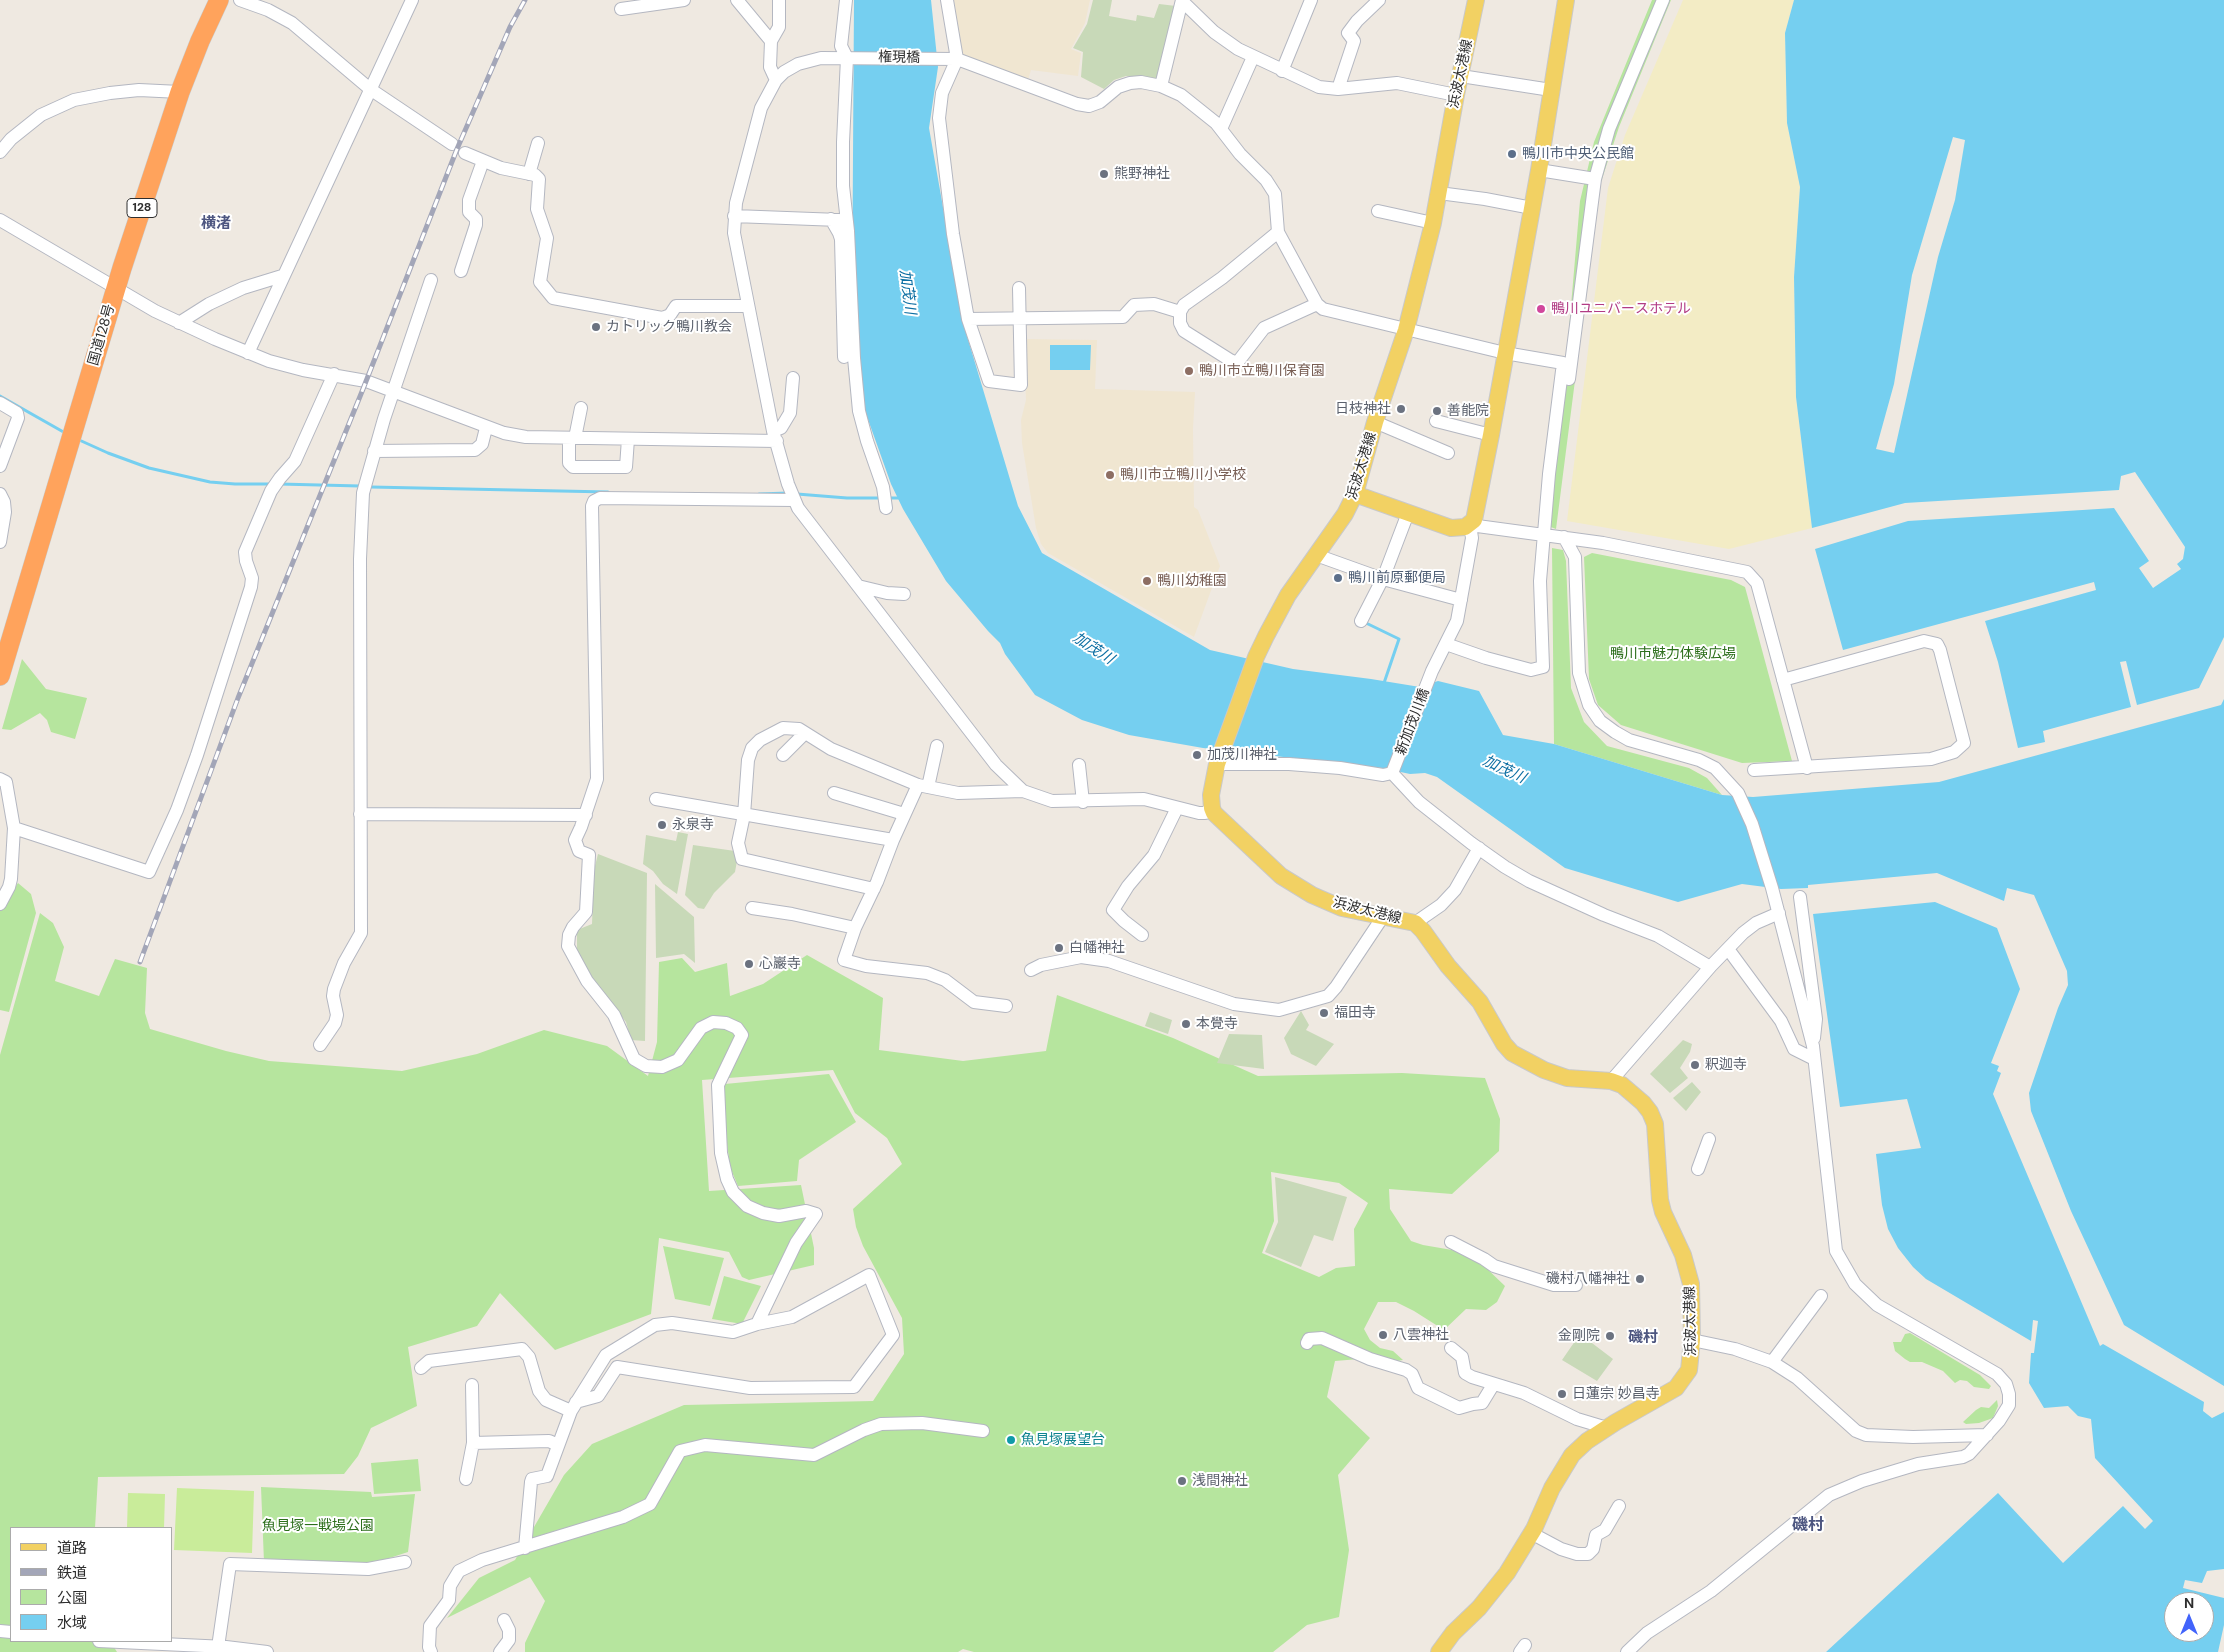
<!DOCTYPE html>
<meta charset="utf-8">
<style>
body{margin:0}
#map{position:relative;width:2224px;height:1652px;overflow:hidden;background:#efe9e1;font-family:"DM Sans","Noto Sans JP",sans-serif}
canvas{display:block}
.legend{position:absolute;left:10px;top:1527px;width:162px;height:115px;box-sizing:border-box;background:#fff;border:1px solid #ababab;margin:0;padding:6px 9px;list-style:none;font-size:15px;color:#2e2e2e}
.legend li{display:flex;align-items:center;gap:10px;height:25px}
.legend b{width:25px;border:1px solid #ababab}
.north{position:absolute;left:2164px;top:1592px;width:50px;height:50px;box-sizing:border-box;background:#fff;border:1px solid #ababab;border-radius:50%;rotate:0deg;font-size:14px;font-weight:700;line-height:20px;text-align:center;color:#2e2e2e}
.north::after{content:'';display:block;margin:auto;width:18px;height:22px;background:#4264fb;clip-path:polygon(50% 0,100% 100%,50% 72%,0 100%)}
</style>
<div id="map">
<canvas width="2224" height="1652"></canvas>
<ul class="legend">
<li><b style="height:6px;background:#f2d163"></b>道路</li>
<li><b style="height:6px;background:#a3a6b8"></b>鉄道</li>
<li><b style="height:14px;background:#b6e59e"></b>公園</li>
<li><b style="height:14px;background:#75cff0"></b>水域</li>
</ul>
<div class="north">N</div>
</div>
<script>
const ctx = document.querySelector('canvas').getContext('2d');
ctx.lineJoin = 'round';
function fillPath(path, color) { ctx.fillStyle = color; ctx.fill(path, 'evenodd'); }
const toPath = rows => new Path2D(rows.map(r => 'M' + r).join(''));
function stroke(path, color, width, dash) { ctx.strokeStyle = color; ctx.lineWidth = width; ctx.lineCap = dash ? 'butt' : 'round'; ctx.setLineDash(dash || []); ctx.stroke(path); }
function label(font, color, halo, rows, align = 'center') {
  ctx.font = font + ' "DM Sans","Noto Sans JP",sans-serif'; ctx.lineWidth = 4; ctx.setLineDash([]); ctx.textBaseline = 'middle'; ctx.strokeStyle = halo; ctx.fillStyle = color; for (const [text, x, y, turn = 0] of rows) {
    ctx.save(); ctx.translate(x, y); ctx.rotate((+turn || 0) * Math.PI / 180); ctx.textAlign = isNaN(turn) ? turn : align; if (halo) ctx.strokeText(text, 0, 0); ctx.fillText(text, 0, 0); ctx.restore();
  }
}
fillPath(toPath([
 [954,0,1090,0,1085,23,1071,49,1081,53,1078,76,1031,70,1028,80,962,55],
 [1024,339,1097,340,1095,389,1195,392,1193,429,1194,507,1198,510,1220,566,1194,637,1048,553,1041,544,1036,528,1022,443,1021,420,1026,400]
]), '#f0e6d1');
fillPath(toPath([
 [1652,0,1671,0,1619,127,1600,185,1556,529,1548,526,1566,364,1580,201,1594,142],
 [1552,548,1563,550,1566,561,1571,688,1584,722,1607,746,1689,768,1707,778,1722,795,1554,744],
 [1592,553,1731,580,1745,587,1792,761,1742,763,1621,725,1598,705,1589,679,1584,557],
 [22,659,46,689,87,698,75,739,51,732,47,720,40,713,11,730,2,729],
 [18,883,31,894,36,913,9,1012,0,1010,0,909],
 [40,913,53,923,64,947,55,981,99,996,115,959,147,968,145,1013,150,1029,226,1051,269,1061,402,1071,477,1054,544,1030,607,1046,648,1076,657,1042,659,962,682,958,695,972,727,963,730,996,763,984,807,955,883,998,879,1050,963,1061,1046,1051,1057,995,1173,1038,1258,1076,1402,1073,1485,1078,1500,1119,1499,1151,1452,1194,1389,1189,1390,1209,1411,1241,1423,1245,1458,1251,1482,1264,1505,1286,1497,1302,1486,1310,1466,1309,1444,1330,1414,1311,1396,1302,1378,1302,1364,1329,1370,1340,1380,1348,1393,1351,1403,1360,1397,1361,1383,1357,1335,1361,1327,1397,1370,1438,1338,1475,1349,1550,1339,1617,1307,1625,1273,1652,974,1652,963,1649,958,1652,525,1652,525,1643,545,1601,530,1577,447,1618,479,1578,515,1560,564,1475,592,1444,684,1405,873,1401,904,1354,902,1318,863,1246,856,1227,853,1209,902,1164,887,1138,855,1113,833,1070,702,1080,709,1191,801,1185,814,1248,814,1265,749,1280,742,1277,729,1252,659,1238,651,1314,555,1350,500,1293,477,1326,408,1347,417,1406,371,1428,358,1456,344,1474,98,1477,95,1528,11,1528,11,1641,110,1641,117,1652,0,1652,0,1055],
 [1271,1172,1339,1183,1368,1203,1354,1229,1355,1266,1336,1268,1319,1277,1262,1253,1274,1221],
 [829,1074,856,1122,799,1160,797,1181,738,1186,730,1167,721,1095,725,1084],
 [663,1246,724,1258,710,1306,675,1299],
 [724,1276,761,1286,742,1324,712,1319],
 [1910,1333,1980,1375,1991,1386,1989,1389,1974,1387,1967,1381,1960,1380,1955,1383,1943,1371,1922,1362,1910,1362,1905,1359,1895,1351,1893,1342,1901,1342,1905,1334],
 [1997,1400,1998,1406,1993,1418,1979,1423,1966,1424,1963,1422,1976,1410,1981,1407,1989,1408],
 [418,1459,421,1491,374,1494,371,1463],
 [261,1487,371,1492,372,1497,415,1494,408,1552,368,1565,264,1562]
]), '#b6e59e');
fillPath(toPath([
 [1683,0,1794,0,1785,33,1787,123,1800,187,1794,277,1796,397,1812,528,1729,549,1567,521,1608,188,1625,135]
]), '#f3ecc5');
fillPath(toPath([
 [1093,0,1112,0,1109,16,1136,21,1137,15,1154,18,1159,4,1176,6,1161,75,1154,80,1137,76,1126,76,1114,80,1104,89,1081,77,1083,52,1073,48,1087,24],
 [678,832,688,834,677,894,663,884,653,871,643,864,646,835,676,841],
 [693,845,735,851,737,861,735,872,714,893,704,909,698,908,685,895],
 [598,854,647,873,645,1041,631,1040,626,1022,593,980,577,950,577,930,592,924,594,870],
 [655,884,694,917,695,963,684,954,656,958],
 [1301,1011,1309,1025,1306,1030,1334,1044,1316,1066,1291,1054,1284,1038],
 [1150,1012,1172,1020,1168,1034,1145,1026],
 [1229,1034,1262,1035,1264,1069,1217,1063],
 [1683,1040,1692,1044,1690,1052,1680,1068,1688,1078,1670,1093,1650,1074],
 [1692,1082,1701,1092,1686,1111,1673,1098],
 [1275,1177,1347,1197,1333,1241,1314,1235,1301,1267,1265,1252,1278,1222],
 [1582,1331,1589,1335,1588,1340,1613,1359,1597,1381,1562,1360]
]), '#c8d9b8');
fillPath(toPath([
 [177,1488,254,1491,252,1553,174,1550],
 [128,1493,165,1494,164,1528,127,1528]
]), '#c9ec9a');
fillPath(toPath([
 [854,0,931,0,938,67,929,128,964,326,1018,506,1042,553,1210,650,1293,669,1371,679,1420,687,1438,681,1479,691,1503,735,1554,744,1722,795,1753,797,1939,782,2221,705,2224,699,2224,1386,2124,1325,2071,1211,2031,1111,2029,1093,2058,1008,2068,985,2067,971,2034,895,2007,888,2004,901,1937,873,1808,885,1808,888,1781,889,1742,884,1678,902,1565,868,1437,777,1425,773,1410,774,1382,768,1203,748,1129,735,1082,720,1035,695,1005,654,1000,643,988,631,946,581,903,509,891,484,865,411,852,310],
 [1794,0,2224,0,2224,637,2199,688,2137,705,2126,661,2120,662,2131,707,2043,731,2045,742,2018,748,1998,662,1985,621,2096,590,2094,582,1843,650,1815,549,1908,521,2114,508,2149,561,2139,568,2153,588,2181,569,2177,564,2183,559,2185,547,2135,472,2121,476,2119,490,1905,503,1812,528,1796,397,1794,277,1800,187,1787,123,1785,33],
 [1050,345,1091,345,1090,370,1050,370],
 [1935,902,1997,928,2020,989,1991,1063,1999,1066,1997,1071,2001,1073,1993,1094,2100,1346,2103,1344,2204,1402,2203,1411,2212,1418,2224,1412,2224,1569,2207,1571,2202,1583,2185,1580,2183,1588,2224,1598,2224,1625,2218,1652,1826,1652,1998,1493,2063,1563,2123,1506,2145,1529,2153,1521,2095,1458,2091,1419,2078,1416,2068,1406,2044,1408,2029,1383,2031,1353,2034,1353,2038,1321,2033,1320,2031,1341,1926,1279,1913,1267,1898,1248,1888,1229,1882,1205,1876,1154,1921,1148,1907,1099,1840,1107,1813,914],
 [2174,1602,2204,1602,2204,1632,2174,1632]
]), '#75cff0');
fillPath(toPath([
 [1953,137,1965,140,1955,200,1938,257,1894,453,1876,449,1894,384,1912,275]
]), '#efe9e1');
stroke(toPath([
 [0,396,67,434],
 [77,439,108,453,149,468,210,482,235,484,271,484],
 [279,484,360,486],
 [371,487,608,492],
 [759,494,788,493],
 [797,494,847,498,880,498],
 [887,498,900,498],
 [1366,623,1399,639,1384,683]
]), '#75cff0', 3);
const minor = toPath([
 [240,0,268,10,292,23,370,89,452,144],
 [737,0,771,41,770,67,776,80],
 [846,0,841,46,847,58,843,142,843,186,848,231,854,358,859,411,867,441,883,487,886,508],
 [947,0,957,59,942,93,939,118,953,234,968,319,989,381,1021,385,1019,288],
 [1182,1,1214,32,1238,49,1319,87,1338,89,1397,83,1456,95],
 [621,9,684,0],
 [771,41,779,27,779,0],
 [1282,71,1311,0],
 [1461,76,1551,90],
 [1161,86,1182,0],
 [1338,89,1354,41,1348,33,1357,21,1379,0],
 [1221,129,1253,57],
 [0,152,11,139,41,115,74,100,110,93,139,90,180,92],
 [465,153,501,168,535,175,539,179,537,209,547,238,540,282,553,298,662,318,670,315,676,306,748,306],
 [1539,170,1595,179],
 [529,174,538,143],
 [1439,193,1485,199,1532,208],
 [1378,211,1433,223],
 [734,216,839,220],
 [831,219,839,233,841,239,844,357],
 [0,220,155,311,215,339,269,361,303,370,366,381,504,433,526,437,777,441],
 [1278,232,1222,278,1184,305,1180,312,1180,323,1184,331,1230,360,1237,363,1264,328,1317,304],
 [461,271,476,225,476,219,469,212,469,200,483,161],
 [968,319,1123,317,1134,305,1154,304,1180,312],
 [179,323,209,304,243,288,282,276],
 [248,353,412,0],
 [1569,379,1595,179,1609,129,1663,0],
 [0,403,17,413,18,418,0,466],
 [1436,421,1491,435],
 [1375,422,1448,453],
 [773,431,781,428,790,413,793,378],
 [569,438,569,463,573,467,626,467,628,439],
 [575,438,581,408],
 [374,451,475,450,482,444,486,428],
 [0,494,4,502,5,512,0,542],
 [1564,537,1575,557,1579,673,1589,705,1600,721,1615,732,1629,740,1699,760,1715,768,1738,793,1752,824,1772,888,1813,1046,1836,1251,1855,1284,1877,1305,1997,1374,2006,1384,2009,1394,2009,1405,1999,1421,1969,1454,1963,1457,1918,1464,1862,1481,1829,1495,1711,1591,1647,1633,1627,1652],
 [1316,555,1383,579,1461,600],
 [858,586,887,593,904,594],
 [1361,621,1384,576,1408,513],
 [783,755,805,733],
 [1217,764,1289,764,1340,768,1383,775,1392,773],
 [1079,765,1083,802],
 [1754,770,1931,759,1954,752,1964,743,1940,650,1937,644,1924,641,1783,680],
 [0,779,6,782,14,828,11,879,9,887,0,904],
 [918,785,893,840,877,882,855,928,844,960,866,966,927,973,945,980,974,1002,1006,1006],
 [928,787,937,746],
 [834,793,904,814],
 [656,799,893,840],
 [1212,808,1205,813,1199,813,1144,799,1052,801,1023,791,996,765,798,508,788,484,773,431,734,233,736,203,761,108,776,80,784,72,798,64,821,58,957,59,1077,104,1089,106,1100,102,1118,87,1130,83,1141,82,1161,86,1181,95,1216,123,1240,154,1266,180,1275,194,1278,232,1317,304,1323,309,1505,353,1563,363,1549,474,1540,581,1543,667,1531,670,1486,658,1446,644],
 [360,814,586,815],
 [14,828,149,872,177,810,197,755,251,587,252,578,246,561,245,552,271,491,280,478,295,461,334,374],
 [874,889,742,859,738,843,744,815,748,760,752,748,760,740,783,728,799,729,831,749,918,785,958,793,1023,791],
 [1800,897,1816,1019,1814,1038],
 [752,908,792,914,855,928],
 [1415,923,1441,905,1455,890,1479,848],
 [1142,935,1124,921,1113,910,1128,886,1154,855,1177,808],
 [1728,949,1781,1021,1794,1049,1814,1059],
 [1710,967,1658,936,1604,915,1529,881,1505,867,1471,843,1419,802,1392,773,1432,671,1457,621,1472,538,1470,525,1603,543,1747,572,1757,583,1807,768],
 [1031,970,1041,965,1081,957,1109,961,1234,1004,1279,1010,1328,996,1336,987,1382,918],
 [320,1045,335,1023,337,1015,333,996,334,989,344,963,361,933,360,559,363,493,384,419,431,280],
 [1611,1081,1711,966,1743,933,1756,923,1779,913],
 [1698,1169,1709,1139],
 [1451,1242,1484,1259,1494,1266,1554,1285,1576,1285],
 [1692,1340,1735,1349,1772,1362,1797,1378,1856,1431,1866,1435,1913,1437,1987,1435],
 [1307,1343,1309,1339,1322,1338,1370,1359,1406,1370,1412,1374,1418,1388,1459,1408,1473,1404,1482,1403,1493,1385],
 [1451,1348,1462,1357,1465,1373,1472,1377,1524,1393,1577,1419,1607,1428],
 [1772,1362,1821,1296],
 [421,1368,429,1361,522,1349,529,1357,539,1391,546,1400,571,1411],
 [472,1385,473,1443,549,1441,558,1445],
 [576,1402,598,1396,617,1367,750,1388,854,1387,893,1335,869,1275,792,1317,757,1324],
 [466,1479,473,1443],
 [1531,1533,1561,1549,1577,1554,1588,1554,1593,1549,1596,1535,1605,1530,1619,1506],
 [525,1548,531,1482,532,1479,547,1476,571,1411,606,1355,655,1325,672,1323,733,1332,757,1324,796,1243,816,1214,806,1211,779,1216,763,1213,747,1206,733,1192,727,1179,721,1153,718,1085,742,1035,737,1028,726,1023,713,1022,701,1028,678,1060,662,1067,646,1066,634,1059,614,1015,587,981,568,946,569,935,573,927,586,912,589,855,579,851,575,840,581,827,597,779,592,506,594,501,600,498,794,500],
 [0,1631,11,1632],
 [99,1641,226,1647,267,1652],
 [218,1647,230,1564,368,1569,405,1562],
 [431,1652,429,1647,430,1626,449,1600,450,1586,459,1571,482,1560,623,1517,650,1504,680,1451,705,1445,814,1455,864,1430,881,1424,922,1423,983,1431],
 [500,1652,509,1640,509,1630,504,1620],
 [1520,1652,1525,1645]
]);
const major = toPath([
 [1355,494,1451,528,1465,527,1474,520,1491,435,1539,170,1566,0],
 [1439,1652,1453,1633,1479,1608,1507,1573,1534,1529,1552,1488,1572,1455,1587,1441,1616,1422,1676,1388,1689,1370,1692,1340,1691,1284,1683,1255,1663,1212,1660,1200,1655,1124,1650,1112,1643,1103,1622,1085,1611,1081,1567,1078,1544,1070,1512,1053,1504,1044,1480,1002,1448,966,1423,931,1415,923,1342,908,1312,895,1281,876,1214,813,1212,808,1211,795,1217,764,1256,657,1266,636,1288,595,1345,514,1355,494,1375,422,1406,330,1433,223,1456,95,1476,0]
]);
const highway = toPath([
 [0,676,122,268,180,92,200,41,219,0]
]);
stroke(minor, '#b4b7c1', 14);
stroke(major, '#c9c9c9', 18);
stroke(highway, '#c9c9c9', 20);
stroke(minor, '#fff', 12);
stroke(major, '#f2d163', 16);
stroke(highway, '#ffa35c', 19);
const rail = toPath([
 [140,962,238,698,363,389,457,149,510,27,525,0]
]);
stroke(rail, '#a3a6b8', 5);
stroke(rail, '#fff', 3, [9]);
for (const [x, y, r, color] of [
 [1512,154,5,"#5c6f8a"],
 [1104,174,5,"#6b7280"],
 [1541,309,5,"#d1479c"],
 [596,327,5,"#6b7280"],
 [1189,371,5,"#8d6e63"],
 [1401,409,5,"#6b7280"],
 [1437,411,5,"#6b7280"],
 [1110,475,5,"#8d6e63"],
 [1338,578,5,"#5c6f8a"],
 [1147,581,5,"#8d6e63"],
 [1197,755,5,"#6b7280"],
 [662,825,5,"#6b7280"],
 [1059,948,5,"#6b7280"],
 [749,964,5,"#6b7280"],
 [1324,1013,5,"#6b7280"],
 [1186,1024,5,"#6b7280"],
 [1695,1065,5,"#6b7280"],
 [1640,1279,5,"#6b7280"],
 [1383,1335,5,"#6b7280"],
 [1610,1336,5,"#6b7280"],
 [1562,1394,5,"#6b7280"],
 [1011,1440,5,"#0f9aa8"],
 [1182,1481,5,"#6b7280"]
]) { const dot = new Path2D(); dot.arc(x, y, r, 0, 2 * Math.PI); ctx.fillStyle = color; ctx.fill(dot); stroke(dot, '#fff', 2); }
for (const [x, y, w] of [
 [142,208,30]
]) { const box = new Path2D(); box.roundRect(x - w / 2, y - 9.5, w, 19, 4); ctx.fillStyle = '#fff'; ctx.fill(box); stroke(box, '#2e2e2e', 1); }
label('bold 12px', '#2e2e2e', null, [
 ["128",142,208]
]);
label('14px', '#2e2e2e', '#fff', [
 ["権現橋",899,58,1],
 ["浜波太港線",1461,74,-78],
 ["国道128号",102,335,-74],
 ["浜波太港線",1362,466,-73],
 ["新加茂川橋",1413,722,-69],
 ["浜波太港線",1367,911,14],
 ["浜波太港線",1691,1321,-91]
]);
label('14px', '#4e5e75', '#fff', [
 ["鴨川市中央公民館",1522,154],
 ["鴨川前原郵便局",1348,578]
], 'left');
label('14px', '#5b616d', '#fff', [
 ["熊野神社",1114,174],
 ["カトリック鴨川教会",606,327],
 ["日枝神社",1391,409,"right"],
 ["善能院",1447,411],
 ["加茂川神社",1207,755],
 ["永泉寺",672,825],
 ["白幡神社",1069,948],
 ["心巖寺",759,964],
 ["福田寺",1334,1013],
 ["本覺寺",1196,1024],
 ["釈迦寺",1705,1065],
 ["磯村八幡神社",1630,1279,"right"],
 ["八雲神社",1393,1335],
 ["金剛院",1600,1336,"right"],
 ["日蓮宗 妙昌寺",1572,1394],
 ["浅間神社",1192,1481]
], 'left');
label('14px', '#b23c85', '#fff', [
 ["鴨川ユニバースホテル",1551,309]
], 'left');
label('14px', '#785e54', '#fff', [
 ["鴨川市立鴨川保育園",1199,371],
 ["鴨川市立鴨川小学校",1120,475],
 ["鴨川幼稚園",1157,581]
], 'left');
label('14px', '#2c6e1b', '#fff', [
 ["鴨川市魅力体験広場",1673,654],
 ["魚見塚一戦場公園",318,1526]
]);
label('14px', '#0d838f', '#fff', [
 ["魚見塚展望台",1021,1440]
], 'left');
label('bold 15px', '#4d5680', '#fff', [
 ["横渚",216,224],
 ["磯村",1643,1338]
]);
label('italic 15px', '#0d6fa3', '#fff', [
 ["加茂川",907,292,83],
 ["加茂川",1093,649,33],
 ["加茂川",1504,770,25]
]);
label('bold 16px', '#4d5680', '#fff', [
 ["磯村",1808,1526]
]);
</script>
